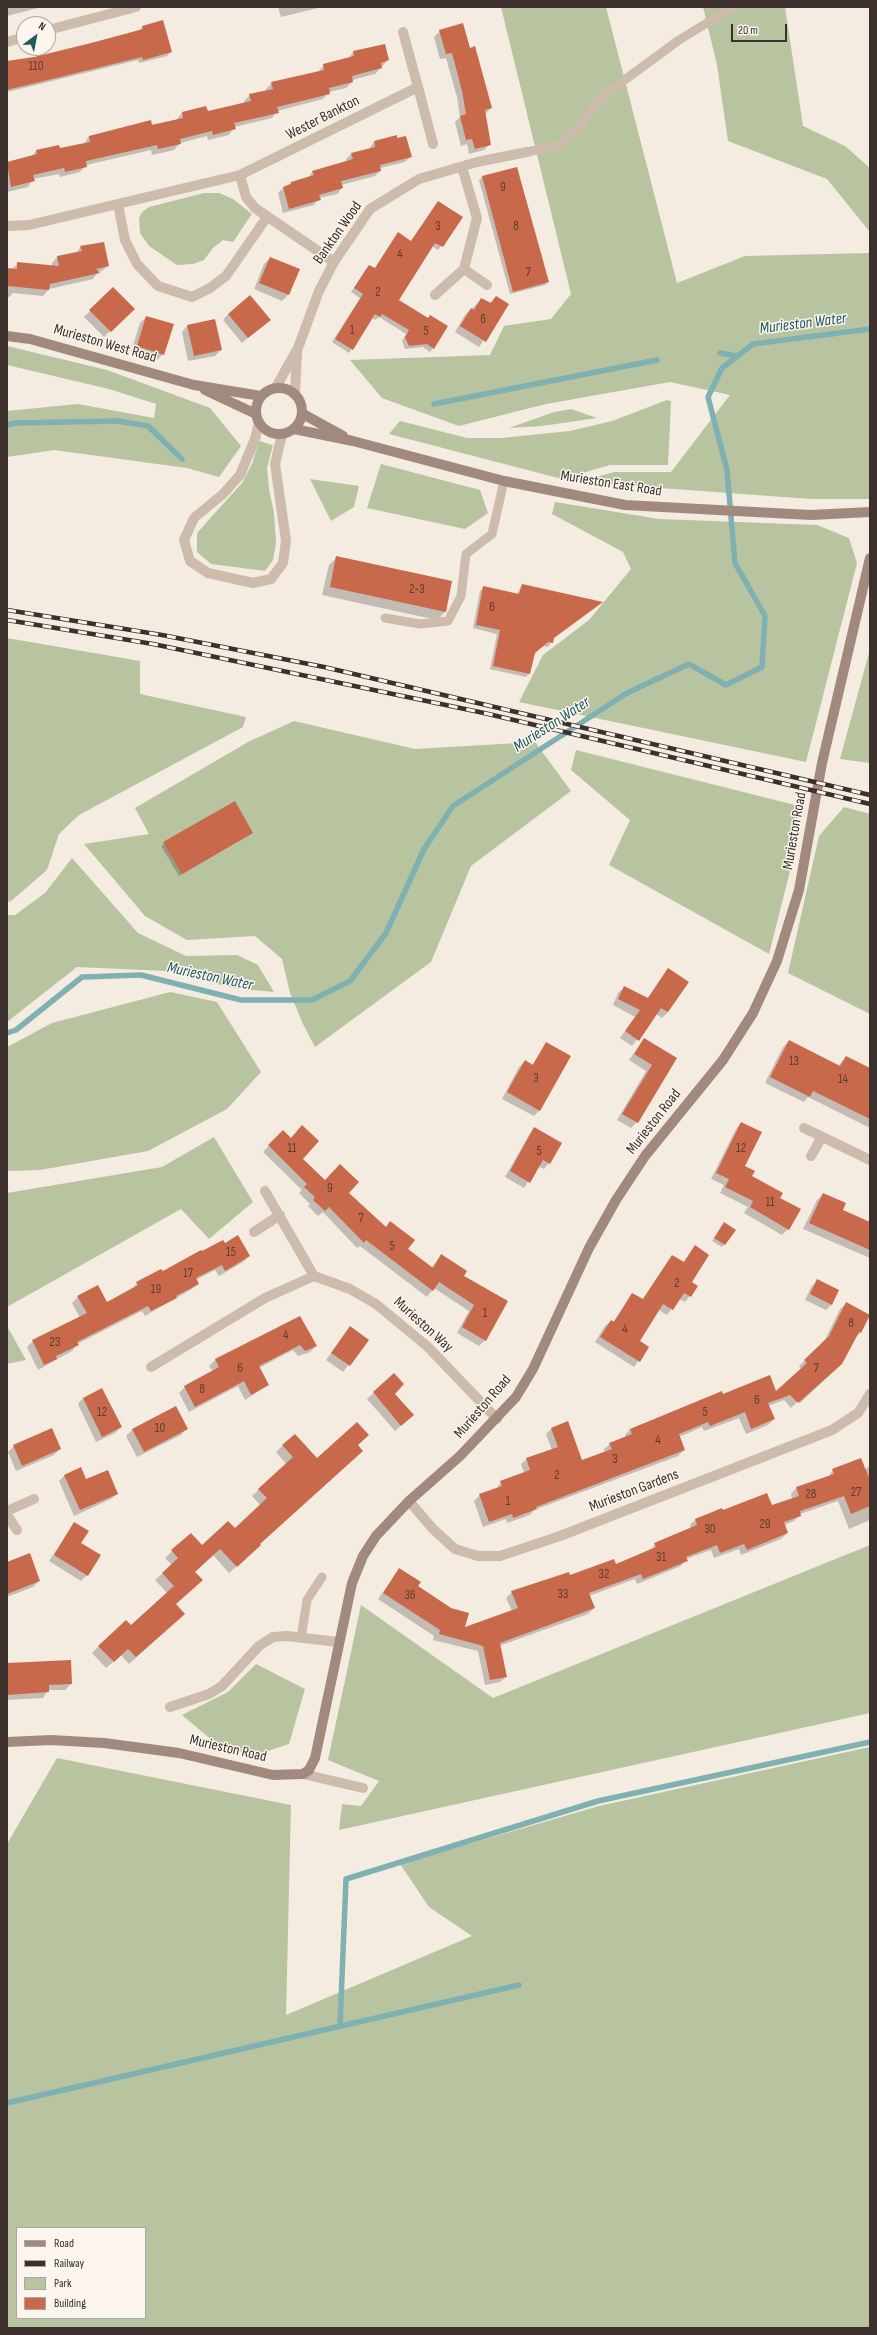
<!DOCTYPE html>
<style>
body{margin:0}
#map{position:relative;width:877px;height:2335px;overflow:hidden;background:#f4ebe1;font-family:"Sofia Sans Condensed",sans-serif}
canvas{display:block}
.frame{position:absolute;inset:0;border:8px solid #3b302b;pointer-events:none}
.legend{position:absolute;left:16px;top:2227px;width:130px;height:92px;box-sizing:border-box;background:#fbf5ee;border:1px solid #aea6a0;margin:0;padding:5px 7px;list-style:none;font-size:12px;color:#3b302b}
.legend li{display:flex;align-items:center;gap:8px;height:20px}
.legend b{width:20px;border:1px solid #aea6a0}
.north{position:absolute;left:16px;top:16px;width:40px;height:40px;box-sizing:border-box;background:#fbf5ee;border:1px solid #aea6a0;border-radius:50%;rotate:32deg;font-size:11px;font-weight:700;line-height:16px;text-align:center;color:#3b302b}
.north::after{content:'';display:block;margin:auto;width:14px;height:18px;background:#1f5a5e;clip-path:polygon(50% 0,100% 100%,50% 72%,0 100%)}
.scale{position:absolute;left:731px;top:24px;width:56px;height:18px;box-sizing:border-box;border:2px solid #3b302b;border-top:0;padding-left:5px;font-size:12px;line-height:14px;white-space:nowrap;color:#3b302b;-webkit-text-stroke:3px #fbf5ee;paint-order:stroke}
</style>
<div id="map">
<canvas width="877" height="2335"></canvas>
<div class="frame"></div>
<ul class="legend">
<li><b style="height:5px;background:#a18a7d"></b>Road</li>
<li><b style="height:5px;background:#3b302b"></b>Railway</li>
<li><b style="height:11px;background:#b8c4a0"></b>Park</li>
<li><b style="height:11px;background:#c8694b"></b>Building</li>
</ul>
<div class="north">N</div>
<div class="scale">20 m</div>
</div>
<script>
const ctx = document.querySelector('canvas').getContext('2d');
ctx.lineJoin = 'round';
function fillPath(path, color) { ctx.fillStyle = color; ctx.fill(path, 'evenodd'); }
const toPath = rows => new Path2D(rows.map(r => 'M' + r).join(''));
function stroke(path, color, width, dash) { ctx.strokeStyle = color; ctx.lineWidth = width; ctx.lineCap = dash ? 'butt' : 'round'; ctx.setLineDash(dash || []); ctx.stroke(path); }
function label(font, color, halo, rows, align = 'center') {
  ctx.font = font + ' "Sofia Sans Condensed",sans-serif'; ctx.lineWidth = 3; ctx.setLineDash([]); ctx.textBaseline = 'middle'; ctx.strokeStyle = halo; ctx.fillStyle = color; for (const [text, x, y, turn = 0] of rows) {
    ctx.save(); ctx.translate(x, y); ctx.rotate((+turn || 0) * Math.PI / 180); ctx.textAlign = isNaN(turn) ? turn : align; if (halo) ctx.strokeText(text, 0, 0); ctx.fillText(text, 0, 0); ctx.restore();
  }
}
fillPath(toPath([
 [501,7,606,7,677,283,745,256,870,253,870,499,811,499,578,482,614,472,671,472,730,395,670,382,546,404,459,426,382,398,350,360,490,355,504,326,551,319,571,294],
 [703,7,785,7,803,126,845,146,870,168,870,232,827,179,728,141,717,65],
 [204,193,219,193,233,199,252,214,233,242,223,240,213,248,204,260,193,264,177,265,149,246,140,233,139,218,142,212,149,207],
 [7,346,107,370,210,408,241,446,219,477,187,468,54,450,7,457,7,411,78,404,154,418,156,404,109,389,7,365],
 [667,400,671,401,668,465,610,465,562,479,389,434,400,421,467,438,501,438,570,431,612,421],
 [571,409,597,418,542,426,509,428,554,412],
 [259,441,273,445,267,468,269,489,274,513,276,543,273,560,265,571,211,564,197,552,197,533,242,483,252,464],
 [381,464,480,490,488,513,465,529,367,508],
 [310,479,359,486,354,507,331,521],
 [555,502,659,519,817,525,849,538,857,563,806,762,519,702,543,655,589,620,631,569,623,552,552,514],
 [7,638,140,661,140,694,246,717,243,727,79,815,59,834,47,870,10,902,7,901],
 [870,649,870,763,840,759],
 [294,721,415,749,535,742,571,791,471,866,431,962,315,1047,303,1024,290,993,282,959,255,936,187,940,145,916,84,844,149,834,135,808,248,742],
 [576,750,799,806,790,871,769,954,609,865,630,820,571,770],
 [844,807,870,814,870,1014,788,973,819,836],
 [72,858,138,933,186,956,237,955,258,965,274,992,233,988,166,971,77,967,7,1022,7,915,15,915,45,893],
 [170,992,217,1002,261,1072,227,1109,148,1151,40,1170,7,1171,7,1047,52,1023],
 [214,1137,253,1202,209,1239,181,1209,7,1307,7,1193,162,1167],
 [7,1326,26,1360,7,1364],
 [870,1545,870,1713,339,1830,342,1804,361,1806,379,1781,328,1760,361,1605,493,1698],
 [256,1664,305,1689,289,1744,253,1756,214,1742,182,1715,228,1692],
 [870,1747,870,2328,7,2328,7,1844,57,1758,291,1805,286,2015,472,1936,429,1907,400,1864,599,1806],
 [17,2228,145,2228,145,2318,17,2318]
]), '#b8c4a0');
fillPath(toPath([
 [7,7,42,7,7,16],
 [278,7,322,7,281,17],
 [143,26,171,52,167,56,139,63,138,60,7,92,7,66,139,31],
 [440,31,469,49,491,108,485,114,490,144,484,150,469,154,467,144,461,146,455,122,460,117,457,97,446,58,440,59,434,37],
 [353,52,388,60,375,74,352,80,352,82,346,88,329,92,323,99,277,111,272,118,234,127,229,135,208,140,207,136,180,143,174,150,152,155,151,150,86,165,80,172,60,177,59,174,33,179,28,187,7,192,7,163,31,157,36,151,59,150,84,144,89,136,176,120,182,113,206,108,207,112,244,103,244,101,250,95,266,91,266,89,272,83,318,72,324,65,348,59],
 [396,137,411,156,405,162,380,168,380,171,375,176,341,185,342,188,337,194,319,198,314,205,283,213,278,193,283,188,291,183,308,178,313,171,347,162,346,159,351,154,369,149,374,142],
 [516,168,548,282,545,285,510,294,479,180,482,177],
 [438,202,461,218,438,250,432,246,398,300,428,319,433,348,430,352,423,347,405,349,402,341,406,334,379,317,375,320,372,318,349,353,332,342,360,298,351,292,366,269,369,266,374,269,411,241],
 [81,247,108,266,102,271,98,272,93,279,49,289,43,296,13,293,7,299,7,269,12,269,18,263,52,267,52,263,57,257,75,254],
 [270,258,298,269,288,295,282,301,254,289,264,264],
 [113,288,133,309,104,337,84,317],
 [496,297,508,305,479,347,455,332,465,315,482,299,489,304],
 [228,314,263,325,242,343,223,320],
 [146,317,163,354,157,360,131,352,140,323],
 [187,326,221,350,215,356,188,361,182,332],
 [337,557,451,582,445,612,437,620,322,595,329,565],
 [522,585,553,639,548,647,544,646,534,653,529,673,526,677,490,669,497,634,473,628,480,591,484,587,517,594],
 [234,802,249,835,179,876,161,846],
 [668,969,668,1012,662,1018,656,1014,632,1046,620,1038,635,1017,613,1005,618,993,624,988,647,999],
 [644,1039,676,1058,637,1122,631,1128,617,1120,646,1071,629,1060],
 [789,1041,838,1066,846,1057,870,1091,870,1128,808,1097,804,1102,765,1083,783,1047],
 [546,1043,539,1111,534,1116,502,1099,519,1067,525,1061,532,1065],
 [741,1123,744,1166,751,1177,779,1198,788,1229,782,1235,744,1213,748,1207,720,1193,724,1185,711,1179,736,1129],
 [534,1129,549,1163,544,1169,538,1166,524,1188,505,1177,529,1135],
 [277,1137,325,1181,348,1193,407,1249,431,1268,441,1256,463,1276,507,1301,485,1340,479,1346,457,1333,469,1311,434,1288,427,1297,360,1246,357,1248,323,1212,318,1216,308,1206,310,1204,299,1193,302,1190,263,1152],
 [823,1194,841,1210,870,1223,870,1258,803,1229,817,1200],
 [724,1224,734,1231,722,1247,712,1241],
 [224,1244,249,1256,243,1262,219,1276,215,1270,196,1280,198,1284,192,1289,145,1316,142,1311,77,1344,72,1351,38,1370,27,1347,33,1341,80,1318,72,1303,78,1297,106,1303,131,1290,137,1283],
 [695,1247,691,1282,697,1286,685,1302,679,1299,667,1315,659,1310,639,1341,648,1347,634,1367,595,1342,605,1326,611,1321,613,1322,633,1294,642,1300,672,1256,683,1263],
 [817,1281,832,1304,826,1310,805,1300,811,1287],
 [846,1304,860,1333,854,1339,835,1370,800,1403,798,1401,791,1408,784,1400,768,1406,774,1419,768,1425,746,1434,739,1418,704,1431,702,1427,679,1437,684,1450,678,1456,534,1510,530,1515,507,1523,506,1519,483,1527,474,1501,480,1495,496,1489,501,1482,524,1473,521,1464,527,1459,552,1450,546,1434,552,1428,582,1462,605,1453,604,1449,610,1444,626,1438,625,1435,630,1429,722,1395,776,1393,801,1369,799,1366,824,1342,840,1309],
 [299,1317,316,1346,310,1352,298,1356,293,1350,259,1368,268,1385,245,1400,238,1386,189,1412,179,1393,185,1387,213,1372,209,1366,215,1360],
 [350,1328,367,1340,343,1372,326,1360],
 [394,1374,393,1394,406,1421,395,1431,367,1399],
 [83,1398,121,1427,115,1433,96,1442,78,1404],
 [175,1407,186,1429,181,1435,137,1457,126,1436,132,1430],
 [283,1445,316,1459,253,1552,229,1573,213,1555,194,1572,175,1604,177,1621,129,1664,121,1655,106,1668,92,1653,99,1646,131,1626,167,1593,155,1580,172,1565,165,1558,172,1551,202,1546,234,1530,261,1506,252,1496,286,1464,276,1452],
 [14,1446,60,1449,54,1455,16,1471,8,1452],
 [870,1465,870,1520,849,1529,838,1501,800,1514,794,1521,784,1525,787,1533,781,1539,741,1555,739,1549,714,1558,711,1550,686,1559,681,1566,637,1584,635,1579,589,1596,594,1608,588,1614,499,1646,506,1677,500,1682,485,1685,478,1651,433,1640,434,1636,378,1599,399,1570,464,1629,512,1611,506,1598,512,1592,615,1565,650,1551,655,1544,691,1529,690,1525,695,1520,723,1512,772,1506,792,1499,791,1494,796,1488,828,1477,833,1470,865,1470],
 [65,1475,86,1480,117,1494,111,1499,74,1516,59,1481],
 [74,1523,87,1575,81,1581,49,1561],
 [7,1563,39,1581,33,1587,7,1597],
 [7,1664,71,1684,65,1690,48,1690,43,1698,7,1700]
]), '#0003');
stroke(toPath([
 [720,353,737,356],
 [434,404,657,360],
 [7,425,16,423,118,421,148,426,182,459],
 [7,1033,16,1030,82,977,141,975,241,1000,312,1000,350,981,386,933,424,849,453,806,627,693,689,664,726,685,762,667,765,616,735,563,727,470,708,397,722,368,753,344,870,329],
 [340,2026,346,1879,598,1801,870,1742],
 [7,2103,519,1985]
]), '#7fb0b2', 5.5);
fillPath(toPath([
 [163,20,172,52,143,60,142,57,7,90,7,61,34,57,95,42,143,29,142,26],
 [463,23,470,48,475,46,492,108,485,110,491,145,475,149,472,139,466,140,460,116,466,114,462,91,452,53,446,54,439,30],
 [385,44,389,60,381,63,382,68,352,76,353,82,329,88,330,94,277,107,279,113,234,123,236,129,213,135,212,131,180,139,181,144,158,149,157,145,86,161,87,167,65,172,64,168,33,175,35,181,11,187,7,162,37,154,36,150,59,145,60,148,90,142,89,136,151,120,152,125,183,118,182,112,206,106,208,111,251,101,249,94,273,89,271,82,324,70,323,64,354,56,353,51],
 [397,135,397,138,406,136,412,157,380,165,381,171,341,181,343,188,319,195,321,200,289,209,283,187,291,184,291,182,314,175,312,171,353,159,351,153,375,147,374,141],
 [517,167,549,282,513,292,482,176],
 [438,201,463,217,443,247,435,243,399,300,428,318,430,315,448,326,434,349,427,344,409,346,405,337,409,330,382,314,380,317,375,314,353,350,335,339,363,294,354,288,369,265,375,268,398,232,411,241],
 [104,242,109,266,96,269,100,273,50,284,49,290,7,286,7,268,17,269,17,262,59,266,57,256,82,251,80,246],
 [270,257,300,269,289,295,259,283],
 [113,287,135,309,111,332,89,310],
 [250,295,271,320,248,338,228,314],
 [496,296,509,304,486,342,460,326,471,308,474,310,481,298,491,303],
 [146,316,174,324,164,355,137,346],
 [215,319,222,350,194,356,187,325],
 [336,556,452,581,446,612,330,587],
 [522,584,603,602,554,638,553,643,548,642,535,653,530,674,493,666,500,630,476,625,483,586,519,594],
 [235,801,253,833,182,874,163,842],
 [668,968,689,982,668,1012,661,1008,639,1041,625,1031,640,1010,618,999,624,986,648,998],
 [644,1038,677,1058,638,1123,622,1114,652,1065,634,1054],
 [789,1040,840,1066,846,1056,870,1068,870,1119,813,1091,810,1097,770,1077],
 [546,1042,571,1056,540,1111,507,1092,525,1060,533,1065],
 [741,1122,762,1132,745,1166,755,1171,752,1176,783,1193,780,1198,801,1209,789,1230,750,1207,753,1201,725,1187,729,1179,716,1173],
 [302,1125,319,1141,303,1159,325,1180,340,1164,359,1182,349,1193,386,1227,390,1221,415,1240,408,1249,433,1268,441,1254,467,1271,464,1276,508,1301,486,1341,462,1327,474,1305,439,1282,433,1291,366,1240,364,1243,329,1207,325,1211,313,1200,315,1197,304,1187,307,1184,268,1145,283,1130,291,1138],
 [534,1127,562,1143,550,1164,543,1160,530,1183,510,1171],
 [823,1193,846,1203,843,1210,870,1222,870,1250,809,1223],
 [724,1222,736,1230,725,1245,714,1238],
 [238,1235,250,1256,225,1271,222,1265,196,1278,199,1284,176,1296,177,1298,151,1311,148,1306,77,1342,79,1345,56,1356,57,1359,44,1365,32,1340,87,1313,77,1296,98,1285,107,1302,138,1285,136,1282,161,1269,163,1271,201,1250,202,1251,223,1240,225,1243],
 [695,1245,709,1255,692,1282,698,1286,691,1297,684,1293,673,1310,663,1304,640,1341,649,1347,640,1362,600,1337,611,1320,614,1322,632,1293,643,1299,672,1255,684,1262],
 [817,1279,839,1290,832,1305,810,1294],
 [846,1302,870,1315,861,1333,859,1332,842,1364,798,1403,790,1395,768,1403,775,1419,751,1429,745,1412,710,1426,708,1422,679,1434,685,1450,536,1507,537,1509,513,1518,512,1514,489,1522,479,1494,502,1486,500,1481,530,1470,526,1458,558,1447,551,1428,568,1421,582,1460,612,1449,609,1443,632,1434,630,1429,722,1391,723,1394,770,1375,776,1391,807,1363,804,1360,829,1336],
 [300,1316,317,1346,305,1351,300,1345,259,1366,269,1385,251,1395,244,1381,195,1407,184,1386,219,1367,215,1359],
 [350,1326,369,1340,350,1366,331,1353],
 [394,1373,404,1384,395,1394,414,1415,401,1426,373,1392],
 [102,1388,122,1427,102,1437,83,1398],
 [176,1406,188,1429,144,1452,132,1429],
 [357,1422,369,1435,358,1445,363,1451,260,1544,261,1545,237,1567,220,1549,195,1572,203,1580,176,1604,185,1614,136,1657,128,1649,114,1662,98,1646,126,1620,131,1625,174,1586,162,1573,178,1558,171,1550,191,1533,202,1545,228,1521,235,1528,267,1498,258,1489,293,1457,282,1445,295,1434,317,1458],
 [52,1428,61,1449,22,1466,13,1445],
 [861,1458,870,1480,870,1506,851,1514,844,1496,800,1511,801,1516,784,1522,788,1533,747,1550,744,1544,720,1553,717,1545,686,1557,688,1561,643,1579,641,1574,589,1593,595,1608,500,1643,507,1677,490,1680,483,1646,439,1634,440,1630,383,1593,399,1568,421,1582,418,1586,451,1608,469,1613,465,1627,518,1608,511,1591,569,1572,570,1575,614,1559,616,1564,656,1547,654,1543,697,1525,695,1519,722,1508,723,1510,767,1493,772,1505,799,1496,796,1487,834,1474,832,1469],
 [81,1467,86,1479,108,1470,118,1494,80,1510,64,1475],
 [74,1522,89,1531,81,1543,101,1555,88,1576,54,1555],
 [30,1553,40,1581,7,1594,7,1562],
 [71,1660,72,1684,49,1685,49,1692,7,1695,7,1663]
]), '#c8694b');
stroke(toPath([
 [527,152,560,145,582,124,600,98,679,40,733,7],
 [385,618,420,624,448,621,461,596,466,554,492,534,504,481],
 [301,1638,307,1600,322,1577]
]), '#cdbbac', 9);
stroke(toPath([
 [48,30,136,7],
 [7,42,24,37],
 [418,87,433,144],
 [240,175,418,87,403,32],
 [118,204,125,240,137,264,158,286,192,297,210,288,226,276,267,217],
 [7,226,29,225,240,175,246,197,255,208,334,262],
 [464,269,487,285],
 [435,295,464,269,477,218,462,167],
 [276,387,298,348,319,291,334,262,370,209,419,179,477,162,527,152],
 [295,393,297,352],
 [259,422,255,439,240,475,223,494,194,518,184,540,190,561,208,573,253,583,271,579,283,563,286,541,275,464,282,434],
 [804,1128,870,1160],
 [811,1156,822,1137],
 [265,1191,314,1276],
 [254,1232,280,1215],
 [151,1367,265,1298,314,1276,350,1289,376,1304,428,1347,497,1419],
 [409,1501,433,1529,455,1549,478,1556,500,1556,560,1536,832,1430,858,1413,870,1394],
 [7,1511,34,1499],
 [7,1515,17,1530],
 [170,1707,209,1694,222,1686,259,1646,273,1637,287,1636,338,1642],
 [303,1774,363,1788]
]), '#cdbbac', 10);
stroke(toPath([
 [7,336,30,339,194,385,261,396],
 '256 411a23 23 0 1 1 46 0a23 23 0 1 1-46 0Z',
 [205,390,256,414],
 [303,414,343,436],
 [294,429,353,441,504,481,625,505,811,515,870,512],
 [7,1742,51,1740,104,1743,179,1753,273,1775,303,1774,309,1770,315,1758,352,1583,363,1556,376,1536,409,1501,460,1456,516,1397,533,1369,589,1248,616,1200,645,1156,723,1060,753,1013,777,961,799,890,822,763,870,558]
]), '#a18a7d', 10);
const rail = toPath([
 [7,610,162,635,324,667,870,795],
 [7,620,153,644,484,713,870,804]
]);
stroke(rail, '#3b302b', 4.5);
stroke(rail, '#fbf5ee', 3, [9]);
label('13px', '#5e3e33', null, [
 ["110",36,67],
 ["9",503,188],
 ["3",438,227],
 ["8",516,227],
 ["4",400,255],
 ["7",528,273],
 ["2",378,293],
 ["6",483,320],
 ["1",352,331],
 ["5",426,332],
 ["2-3",417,590],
 ["6",492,608],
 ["13",794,1062],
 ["3",536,1079],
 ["14",843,1080],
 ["11",292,1149],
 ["12",741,1149],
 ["5",539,1152],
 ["9",330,1189],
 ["11",770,1203],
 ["7",361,1219],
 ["5",392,1247],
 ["15",231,1253],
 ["17",188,1274],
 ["2",677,1284],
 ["19",156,1290],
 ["1",485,1314],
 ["8",851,1324],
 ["4",625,1330],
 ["4",286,1336],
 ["23",55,1343],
 ["6",240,1369],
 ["7",816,1369],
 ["8",202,1390],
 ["6",757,1401],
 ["12",102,1413],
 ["5",705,1413],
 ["10",160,1429],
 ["4",658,1441],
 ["3",615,1460],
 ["2",557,1476],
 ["27",856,1493],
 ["28",811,1495],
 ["1",508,1502],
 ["29",765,1525],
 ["30",710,1530],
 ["31",661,1558],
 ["32",604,1575],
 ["33",563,1595],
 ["36",410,1596]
]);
label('15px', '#3b302b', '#fbf5ee', [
 ["Wester Bankton",323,118,-27],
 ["Bankton Wood",338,233,-55],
 ["Murieston West Road",105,344,16],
 ["Murieston East Road",611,484,9],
 ["Murieston Road",795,831,-80],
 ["Murieston Road",654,1122,-52],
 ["Murieston Way",423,1325,42],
 ["Murieston Road",483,1407,-49],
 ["Murieston Gardens",634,1491,-21],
 ["Murieston Road",228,1749,13]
]);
label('italic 16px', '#1f5a5e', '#fbf5ee', [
 ["Murieston Water",803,324,-7],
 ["Murieston Water",552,725,-33],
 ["Murieston Water",210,977,12]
]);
</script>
